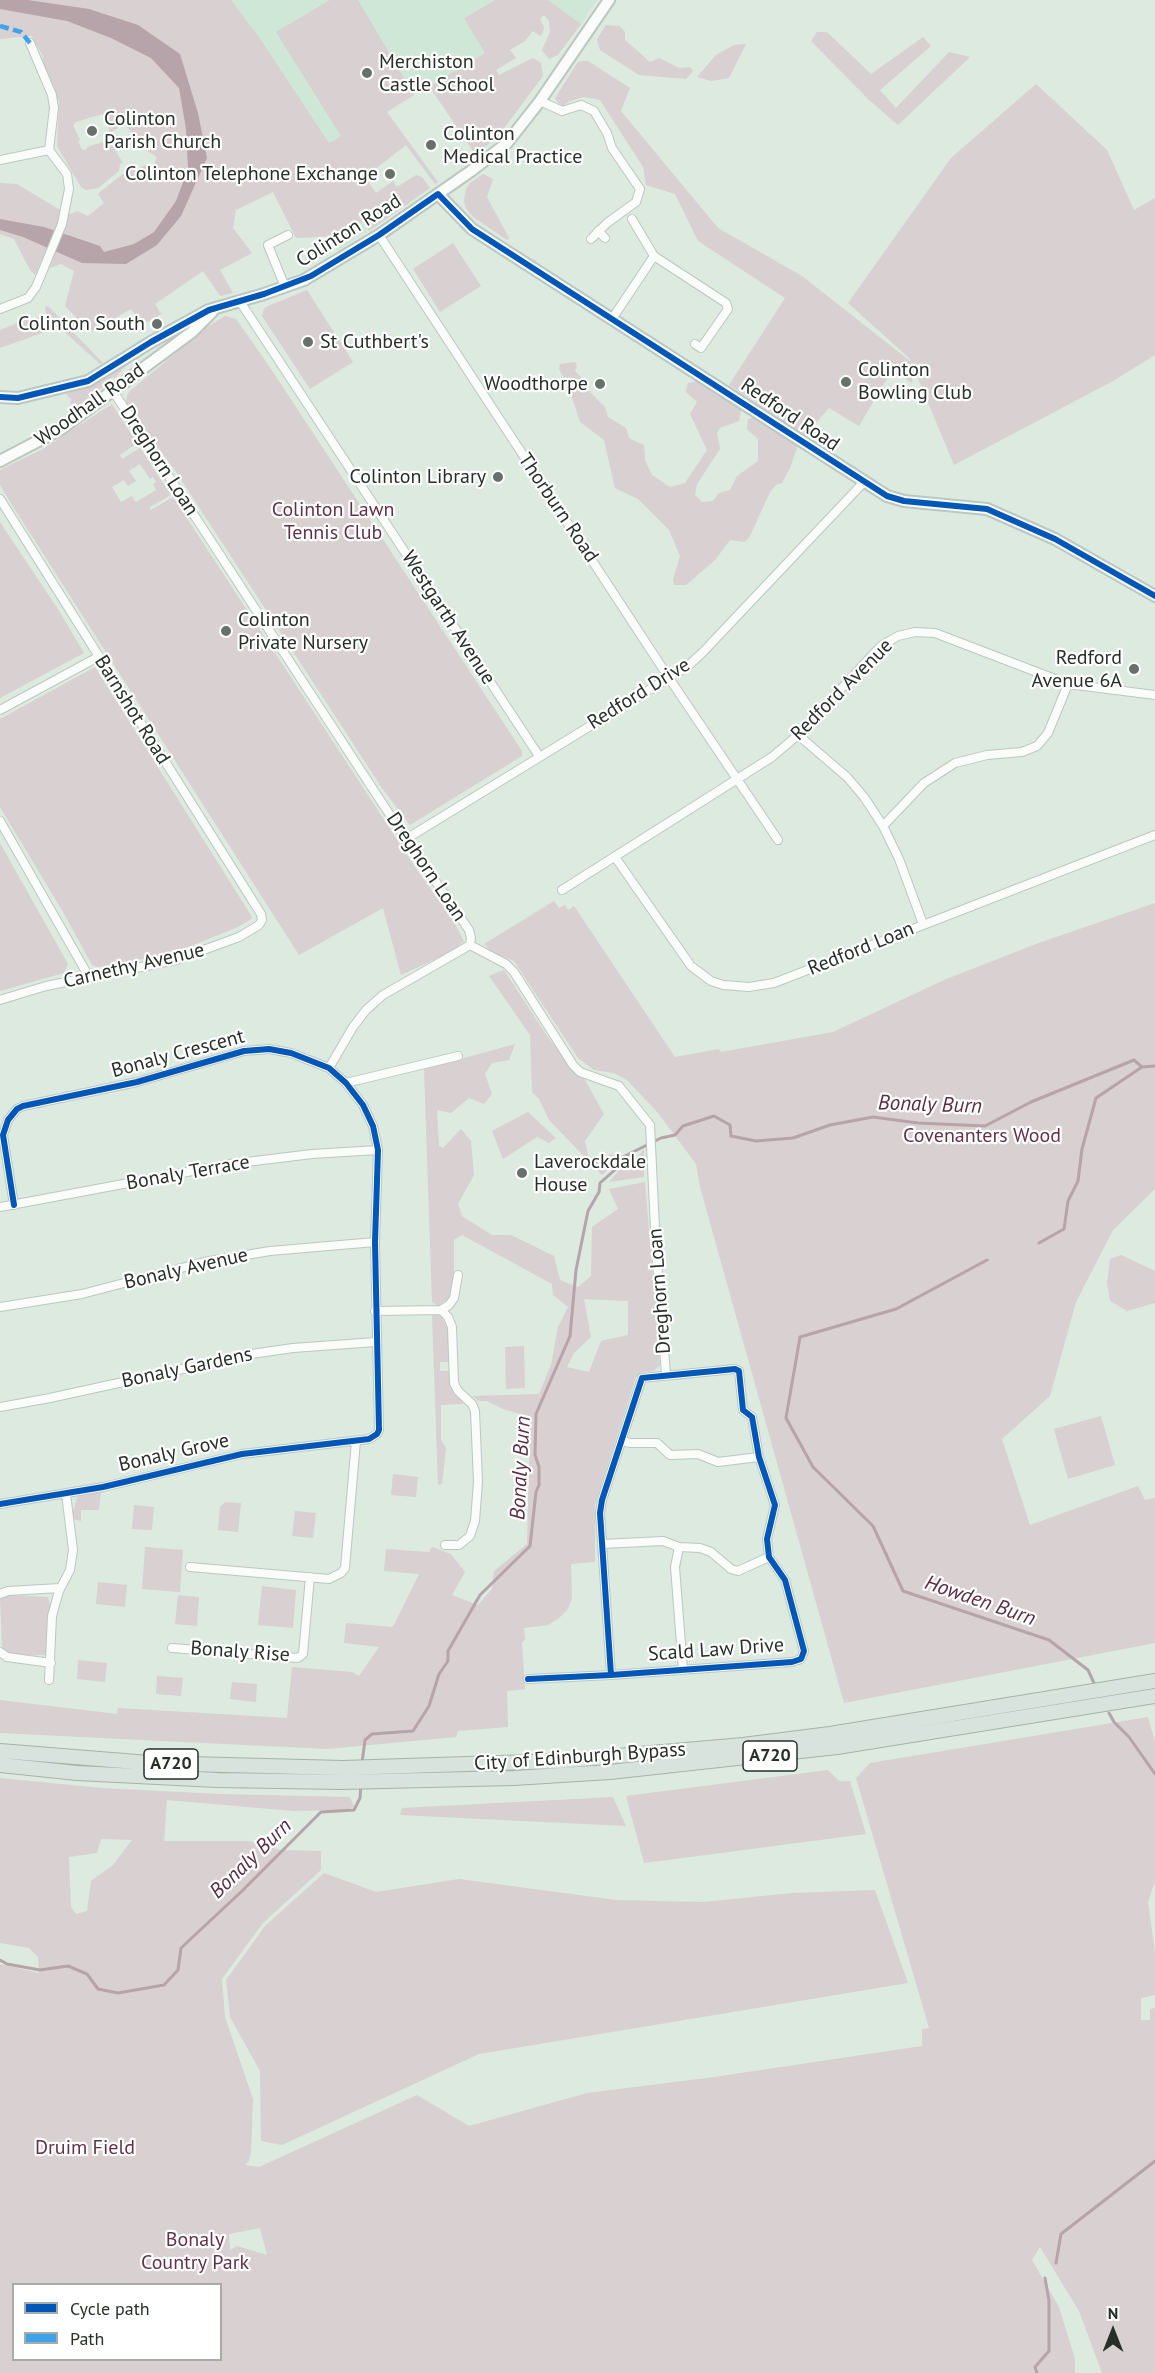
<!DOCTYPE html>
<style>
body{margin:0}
#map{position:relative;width:1155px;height:2373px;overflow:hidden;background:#dceae0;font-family:"PT Sans",sans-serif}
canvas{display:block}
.legend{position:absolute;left:12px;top:2283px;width:210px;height:78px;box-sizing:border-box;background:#fff;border:2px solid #a8aca9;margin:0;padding:8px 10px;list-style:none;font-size:18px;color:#263029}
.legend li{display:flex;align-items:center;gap:12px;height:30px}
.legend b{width:30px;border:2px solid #a8aca9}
.north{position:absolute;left:1083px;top:2301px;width:60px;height:60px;-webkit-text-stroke:4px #fff;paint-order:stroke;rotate:0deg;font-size:16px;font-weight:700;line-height:24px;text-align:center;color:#263029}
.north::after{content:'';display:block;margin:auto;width:21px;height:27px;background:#263029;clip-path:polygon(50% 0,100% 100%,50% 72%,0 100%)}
</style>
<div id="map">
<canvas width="1155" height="2373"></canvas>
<ul class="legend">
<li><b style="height:8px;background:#0057b8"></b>Cycle path</li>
<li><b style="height:8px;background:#3ea3eb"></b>Path</li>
</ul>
<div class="north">N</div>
</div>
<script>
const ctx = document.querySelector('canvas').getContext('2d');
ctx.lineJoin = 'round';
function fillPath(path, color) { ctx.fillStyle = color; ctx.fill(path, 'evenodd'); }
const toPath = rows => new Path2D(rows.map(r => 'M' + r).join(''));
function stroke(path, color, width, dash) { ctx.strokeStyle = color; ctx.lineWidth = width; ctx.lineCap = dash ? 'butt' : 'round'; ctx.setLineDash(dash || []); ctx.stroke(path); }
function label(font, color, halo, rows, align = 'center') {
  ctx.font = font + ' "PT Sans",sans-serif'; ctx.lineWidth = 4.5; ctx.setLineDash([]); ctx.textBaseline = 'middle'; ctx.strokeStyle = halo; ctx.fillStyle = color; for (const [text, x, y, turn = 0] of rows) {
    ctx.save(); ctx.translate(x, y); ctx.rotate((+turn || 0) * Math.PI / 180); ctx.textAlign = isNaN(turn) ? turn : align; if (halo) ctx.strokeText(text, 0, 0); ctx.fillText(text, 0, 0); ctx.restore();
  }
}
fillPath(toPath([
 [231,0,494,0,465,17,485,53,329,143,261,40],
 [548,0,597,0,581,24],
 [362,221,368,230,338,251,335,245,342,240,340,236]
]), '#cfe7d6');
fillPath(toPath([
 [0,0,231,0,261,40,329,143,341,136,276,32,330,0,358,0,414,95,387,112,438,182,435,184,406,145,365,177,376,193,393,181,397,187,416,175,422,177,430,188,369,231,362,221,340,236,296,238,273,192,236,210,233,228,252,253,220,270,233,293,220,296,203,271,155,304,161,314,142,325,131,309,90,332,65,306,74,271,61,264,50,268,53,258,44,255,35,275,30,270,14,239,0,234,0,183,17,184,60,210,71,214,77,211,88,216,104,203,98,194,100,192,134,165,138,169,145,165,152,168,157,157,144,149,123,122,117,126,118,128,109,133,108,125,102,114,76,122,73,125,80,140,78,141,81,148,84,150,87,149,87,147,103,142,104,144,110,142,123,163,120,164,119,171,98,188,86,190,81,187,57,146,59,101,42,61,43,57,32,36,0,39],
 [495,0,548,0,581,24,558,55,549,59,542,50,550,32,549,21,544,15,540,19,544,27,543,33,540,36,533,31,525,41,510,50,516,58,496,70,499,75,533,58,541,63,543,76,496,139,475,154,429,86,485,53,464,18],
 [606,25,620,26,625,32,625,40,650,62,659,58,679,68,690,67,693,71,686,79,639,75,600,50,597,39],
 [817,32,827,32,871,74,923,37,931,46,880,90,896,108,949,52,970,57,898,125,869,100,811,41],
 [746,44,729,78,711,81,697,77,716,55,734,45],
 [582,61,588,61,630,88,621,111,718,228,802,276,910,361,909,358,848,303,951,158,1036,84,1107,150,1134,210,1155,198,1155,355,1113,381,954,465,914,369,912,383,892,370,859,426,829,408,805,435,729,385,785,298,698,241,675,194,646,185,643,167,600,100,584,97,570,101,563,106,559,104,555,98,557,95,578,62],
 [483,174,493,179,487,197,509,238,507,240,472,216,466,208,464,201,466,189,470,183],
 [453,243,481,286,440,312,413,269],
 [307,290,353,362,310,389,262,316,264,309,268,306],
 [48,306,100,360,103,363,100,364,59,327,0,348,0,330,28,319,31,324,34,322,33,319,41,316,43,319,47,318,45,307],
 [225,316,236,319,269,366,522,751,522,756,410,825,382,788,176,472,126,404,127,395,130,391,207,327],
 [130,361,115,378,113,377,110,379,111,381,71,411,70,409,73,407,70,402,72,400,66,394,88,386],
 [575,362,577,366,575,371,583,379,582,384,605,407,608,417,626,428,629,438,644,445,645,460,652,475,670,487,685,483,707,450,690,414,697,402,686,392,688,383,698,381,736,402,741,411,739,421,720,428,717,433,720,449,697,484,695,495,702,502,713,501,719,493,730,490,737,476,758,461,758,439,747,429,748,419,753,418,771,427,798,445,790,468,782,483,776,485,770,492,749,538,745,542,730,540,715,560,686,585,674,585,673,580,680,556,669,530,638,499,615,488,604,440,580,422,569,388,559,369,560,364],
 [112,404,137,443,120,455,122,459,140,448,171,495,150,507,151,510,173,497,419,873,451,917,464,941,453,951,401,975,383,908,299,955,12,505,0,485,0,470,43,449],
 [140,464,150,479,153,477,156,482,153,484,156,490,136,502,132,496,121,502,112,487,124,480,128,486,136,481,129,471],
 [0,522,58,609,84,653,0,698],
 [95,667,252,917,250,920,238,927,186,948,149,958,98,967,92,965,63,912,0,807,0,719],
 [0,843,68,964,64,973,0,991],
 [554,901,559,908,565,905,568,910,574,906,675,1057,719,1049,721,1052,833,1032,944,980,1036,944,1155,903,1155,1189,1113,1230,1076,1302,1050,1396,1002,1439,1030,1525,1138,1486,1145,1500,1155,1498,1155,1643,844,1703,700,1187,696,1164,658,1113,627,1080,614,1073,594,1070,578,1058,514,961,492,952,484,944],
 [504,970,549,1039,585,1080,604,1114,585,1141,588,1155,599,1163,610,1154,616,1156,613,1165,602,1175,549,1120,539,1099,532,1092,530,1035,489,976],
 [515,1044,509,1060,492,1063,485,1074,492,1094,484,1104,469,1098,451,1113,437,1110,439,1146,443,1148,461,1129,471,1141,474,1175,458,1204,462,1216,492,1235,511,1235,554,1256,560,1280,578,1287,591,1276,592,1227,618,1209,609,1189,645,1182,660,1365,654,1371,642,1372,636,1377,595,1505,595,1562,571,1564,572,1598,568,1609,558,1619,548,1625,524,1628,525,1639,522,1643,525,1689,507,1691,508,1727,458,1731,456,1737,327,1749,0,1733,0,1700,117,1714,118,1708,287,1718,292,1667,352,1672,359,1676,379,1647,344,1643,346,1623,392,1627,394,1625,419,1574,384,1571,386,1549,429,1552,432,1547,451,1554,465,1572,452,1595,478,1605,492,1589,494,1571,527,1544,530,1417,503,1409,487,1401,479,1401,472,1396,539,1394,551,1365,558,1327,568,1307,553,1295,552,1284,462,1235,454,1240,454,1281,450,1298,438,1306,432,1302,424,1069],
 [584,1299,628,1301,628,1335,601,1341,589,1372,567,1367,574,1353,591,1337],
 [528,1112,556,1138,549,1143,537,1137,503,1159,492,1131],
 [644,1149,644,1177,609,1182,617,1173,624,1159,634,1153,637,1158],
 [1121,1255,1155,1271,1155,1303,1127,1311,1110,1301,1107,1282,1110,1259],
 [436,1313,442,1317,448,1330,449,1362,440,1362,440,1371,449,1371,450,1387,464,1404,441,1405,441,1440,446,1448,442,1484,438,1485,432,1316],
 [524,1346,525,1388,506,1389,505,1347],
 [1101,1416,1115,1465,1068,1479,1054,1429],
 [393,1474,418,1477,416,1497,391,1495],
 [98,1491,101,1493,99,1510,81,1510,81,1521,73,1519,72,1510,74,1509,77,1497],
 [225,1502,241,1503,238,1532,218,1530,220,1507],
 [134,1505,154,1507,152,1530,132,1529],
 [295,1511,316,1513,313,1538,292,1536],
 [145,1547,183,1550,180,1592,142,1589],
 [98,1582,127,1585,125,1607,96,1604],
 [262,1586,296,1590,293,1628,258,1625],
 [10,1595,48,1597,51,1610,48,1627,47,1655,15,1655,8,1654,2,1648,0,1598],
 [178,1595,199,1597,197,1626,175,1624],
 [78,1660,107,1663,105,1682,77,1679],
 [157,1676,183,1678,181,1696,156,1694],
 [232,1682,257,1684,256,1702,230,1699],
 [1148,1717,1155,1742,1155,1881,1148,1902,1155,1953,1155,1995,1141,1998,1141,2020,1150,2020,1150,2009,1155,2008,1155,2373,1102,2373,1079,2311,1040,2247,1032,2260,1059,2307,1075,2359,1075,2373,0,2373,0,1964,39,1973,38,1957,29,1948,0,1943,0,1778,102,1788,220,1794,350,1797,354,1807,345,1810,294,1811,167,1800,164,1841,249,1841,280,1850,321,1851,321,1870,263,1923,222,1979,225,2017,253,2099,251,2152,249,2161,245,2165,259,2167,417,2095,469,2126,587,2093,714,2077,922,2046,922,2029,929,2028,856,1778,870,1763],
 [101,1839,132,1840,113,1865,91,1881,87,1911,76,1914,71,1907,69,1857,97,1853],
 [260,2228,267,2255,237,2246,230,2250,229,2234],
 [220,2284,220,2360,14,2360,14,2284],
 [828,1770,839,1781,850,1781,866,1834,644,1863,626,1796],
 [613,1797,626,1826,400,1815,402,1808],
 [324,1873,376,1892,459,1879,616,1900,703,1902,792,1893,875,1890,908,1983,479,2054,282,2145,261,2141,260,2071,230,2017,226,1980,265,1926]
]), '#d8d0d1');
fillPath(toPath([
 [0,0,28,0,89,9,138,25,180,54,198,113,207,158,181,216,157,245,126,264,82,263,23,237,0,230,0,219,44,227,100,246,104,252,134,244,154,232,176,201,188,169,186,129,179,88,151,58,111,38,67,21,0,9]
]), '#b6a4aa');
stroke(toPath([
 [1039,1243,1064,1229,1068,1201,1078,1181,1082,1149,1096,1098,1142,1067],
 [987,1260,896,1309,800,1337,786,1418,813,1467,873,1526,903,1591,1049,1640,1088,1670,1094,1683],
 [1109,1713,1114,1722,1129,1737,1155,1774],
 [362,1763,365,1740,372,1734,413,1731,429,1706,439,1674,448,1661,448,1651,480,1595,530,1546,536,1492,539,1485,539,1467,535,1455,536,1414,570,1336,576,1270,588,1211,599,1192,600,1183,617,1168,621,1158,661,1138,675,1135,683,1126,714,1116,730,1125,731,1136,756,1141,793,1138,830,1125,873,1117,918,1123,985,1126,1031,1102,1134,1060,1142,1067,1155,1066],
 [0,1960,7,1964,40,1970,68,1966,87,1974,98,1989,118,1993,164,1985,178,1970,181,1948,242,1891,321,1812,354,1810,360,1798,361,1784],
 [1056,2263,1061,2234,1155,2161],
 [1037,2373,1035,2367,1049,2351,1049,2301,1045,2278]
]), '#b6a4aa', 3);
const street = toPath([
 [540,101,562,111,581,105,594,111,607,133,612,148,640,189,636,202,607,223,591,239],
 [0,160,49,150],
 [632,219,654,256,726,303,728,309,701,348,695,344],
 [598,231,605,238],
 [379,235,669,678,778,840],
 [285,287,268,245,288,235],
 [239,300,539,756],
 [0,309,28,298,36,287,62,224,69,189,67,174,49,150,54,108,52,95,30,43],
 [612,319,654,256],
 [113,391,384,806,469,930,471,938,470,945],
 [0,499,261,914,262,920,259,925,239,937,176,960,46,986,0,1000],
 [0,710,98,657],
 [798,735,847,777,864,797,883,826,899,859,923,924],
 [0,821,85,970,87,977],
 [883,826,924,783,955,763,987,755,1022,752,1037,746,1048,733,1068,684],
 [406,839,688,666,703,652,863,483],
 [615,857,691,966,711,981,723,985,749,987,774,983,1155,835],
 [562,890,772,757,798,735,881,646,898,636,915,632,935,633,1068,684,1155,695],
 [470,945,506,964,514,972,573,1065,580,1072,619,1086,650,1125,656,1249,666,1374],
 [329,1068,353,1027,366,1010,383,995,470,945],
 [346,1083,458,1056],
 [0,1207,230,1164,312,1154,378,1150],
 [0,1307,82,1294,204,1262,270,1251,375,1242],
 [441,1310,449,1305,454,1298,458,1275],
 [375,1311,441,1310,448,1317,452,1327,454,1383,458,1391,472,1404,475,1411,478,1482,475,1521,470,1536,459,1545,445,1545],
 [0,1407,50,1398,251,1354,293,1348,376,1342],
 [622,1441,630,1443,657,1443,670,1455,698,1454,718,1462,759,1457],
 [0,1504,103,1487,242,1454,369,1439,377,1434,379,1430,375,1242,378,1150,373,1126,363,1105,346,1083,329,1068,291,1053,269,1049,244,1051,137,1082,23,1106,17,1109,8,1120,3,1135,14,1205],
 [602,1544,663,1541,679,1547,700,1548,711,1552,731,1569,738,1571,769,1557],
 [679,1547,675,1567,683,1670],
 [190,1567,329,1579,341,1573,345,1568,356,1441],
 [0,1594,8,1591,60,1588],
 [172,1648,298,1658,303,1654,310,1577],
 [0,1652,7,1657,51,1663],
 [528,1679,611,1675,600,1513,602,1500,642,1378,735,1369,739,1371,743,1410,752,1417,759,1457,775,1505,767,1539,769,1557,785,1580,804,1651,801,1659,792,1662,611,1675],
 [49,1680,52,1616,59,1591,70,1570,73,1550,66,1494]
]);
const secondary = toPath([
 [438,194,472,229,887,496,904,501,987,509,1055,539,1155,596],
 [0,397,18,398,88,381,151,342,209,310,264,294,304,280,379,235,471,171,507,143,540,101,609,0],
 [0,461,61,429,192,332,212,312]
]);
const highway = toPath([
 [0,1751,149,1763,343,1768,560,1761,743,1745,830,1734,1155,1681],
 [0,1765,77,1773,217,1780,341,1782,514,1778,610,1772,837,1747,1155,1696]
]);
stroke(street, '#bcc7c0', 10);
stroke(secondary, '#bcc7c0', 14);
stroke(highway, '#a4b3a8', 16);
stroke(street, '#fafcfa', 8);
stroke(secondary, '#fafcfa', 10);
stroke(highway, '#d9e3dd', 14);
stroke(toPath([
 [0,26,21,32,30,43]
]), '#3ea3eb', 4.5, [9, 4.5]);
stroke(toPath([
 [0,397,18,398,88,381,151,342,209,310,264,294,311,276,379,235,438,194,472,229,887,496,904,501,987,509,1055,539,1155,596],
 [0,1504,103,1487,242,1454,369,1439,377,1434,379,1430,375,1242,378,1150,373,1126,363,1105,346,1083,329,1068,291,1053,269,1049,244,1051,137,1082,23,1106,17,1109,8,1120,3,1135,14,1205],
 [528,1679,611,1675,600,1513,602,1500,642,1378,735,1369,739,1371,743,1410,752,1417,759,1457,775,1505,767,1539,769,1557,785,1580,804,1651,801,1659,792,1662,611,1675]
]), '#0057b8', 6);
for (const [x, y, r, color] of [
 [367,73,6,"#667169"],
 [92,131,6,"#667169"],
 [431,145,6,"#667169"],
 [390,174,6,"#667169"],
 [157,324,6,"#667169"],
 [308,342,6,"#667169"],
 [846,382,6,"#667169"],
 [600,384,6,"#667169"],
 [498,477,6,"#667169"],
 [226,631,6,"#667169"],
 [1134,669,6,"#667169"],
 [522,1173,6,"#667169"]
]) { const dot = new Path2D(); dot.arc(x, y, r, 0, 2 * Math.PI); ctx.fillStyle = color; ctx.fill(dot); stroke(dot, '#fff', 2); }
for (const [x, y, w] of [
 [770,1756,54],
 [171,1764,54]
]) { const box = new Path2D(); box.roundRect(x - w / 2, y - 15, w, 30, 4.5); ctx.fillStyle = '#fff'; ctx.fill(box); stroke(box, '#263029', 1.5); }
label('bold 18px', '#263029', null, [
 ["A720",770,1756],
 ["A720",171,1764]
]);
label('20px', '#263029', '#fff', [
 ["Merchiston",379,62],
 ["Castle School",379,85],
 ["Colinton",104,119],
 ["Parish Church",104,142],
 ["Colinton",443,134],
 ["Medical Practice",443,157],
 ["Colinton Telephone Exchange",378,174,"right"],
 ["Colinton South",145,324,"right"],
 ["St Cuthbert's",320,342],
 ["Colinton",858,370],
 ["Bowling Club",858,393],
 ["Woodthorpe",588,384,"right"],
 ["Colinton Library",486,477,"right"],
 ["Colinton",238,620],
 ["Private Nursery",238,643],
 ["Redford",1122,658,"right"],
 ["Avenue 6A",1122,681,"right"],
 ["Laverockdale",534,1162],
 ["House",534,1185]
], 'left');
label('20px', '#263029', '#fff', [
 ["Colinton Road",349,231,-32],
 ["Woodhall Road",90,405,-35],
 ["Redford Road",790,415,34],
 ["Dreghorn Loan",159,461,57],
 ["Thorburn Road",558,508,56],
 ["Westgarth Avenue",448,618,57],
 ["Redford Avenue",842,690,-45],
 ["Redford Drive",639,694,-32],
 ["Barnshot Road",132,710,58],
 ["Dreghorn Loan",426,867,56],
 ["Redford Loan",861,949,-22],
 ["Carnethy Avenue",134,966,-13],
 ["Bonaly Crescent",178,1054,-15],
 ["Bonaly Terrace",188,1173,-10],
 ["Bonaly Avenue",186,1269,-13],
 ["Dreghorn Loan",660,1291,-94],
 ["Bonaly Gardens",187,1368,-12],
 ["Bonaly Grove",174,1453,-13],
 ["Scald Law Drive",716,1650,-4],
 ["Bonaly Rise",240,1652,4],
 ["City of Edinburgh Bypass",580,1757,-4]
]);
label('20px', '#613247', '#fff', [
 ["Colinton Lawn",333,510],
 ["Tennis Club",333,533],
 ["Covenanters Wood",982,1136],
 ["Druim Field",85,2148],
 ["Bonaly",195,2240],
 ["Country Park",195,2263]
]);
label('italic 21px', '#5a2d41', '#fff', [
 ["Bonaly Burn",930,1105,2],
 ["Bonaly Burn",521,1468,-87],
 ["Howden Burn",980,1601,19],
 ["Bonaly Burn",251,1859,-44]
]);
</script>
